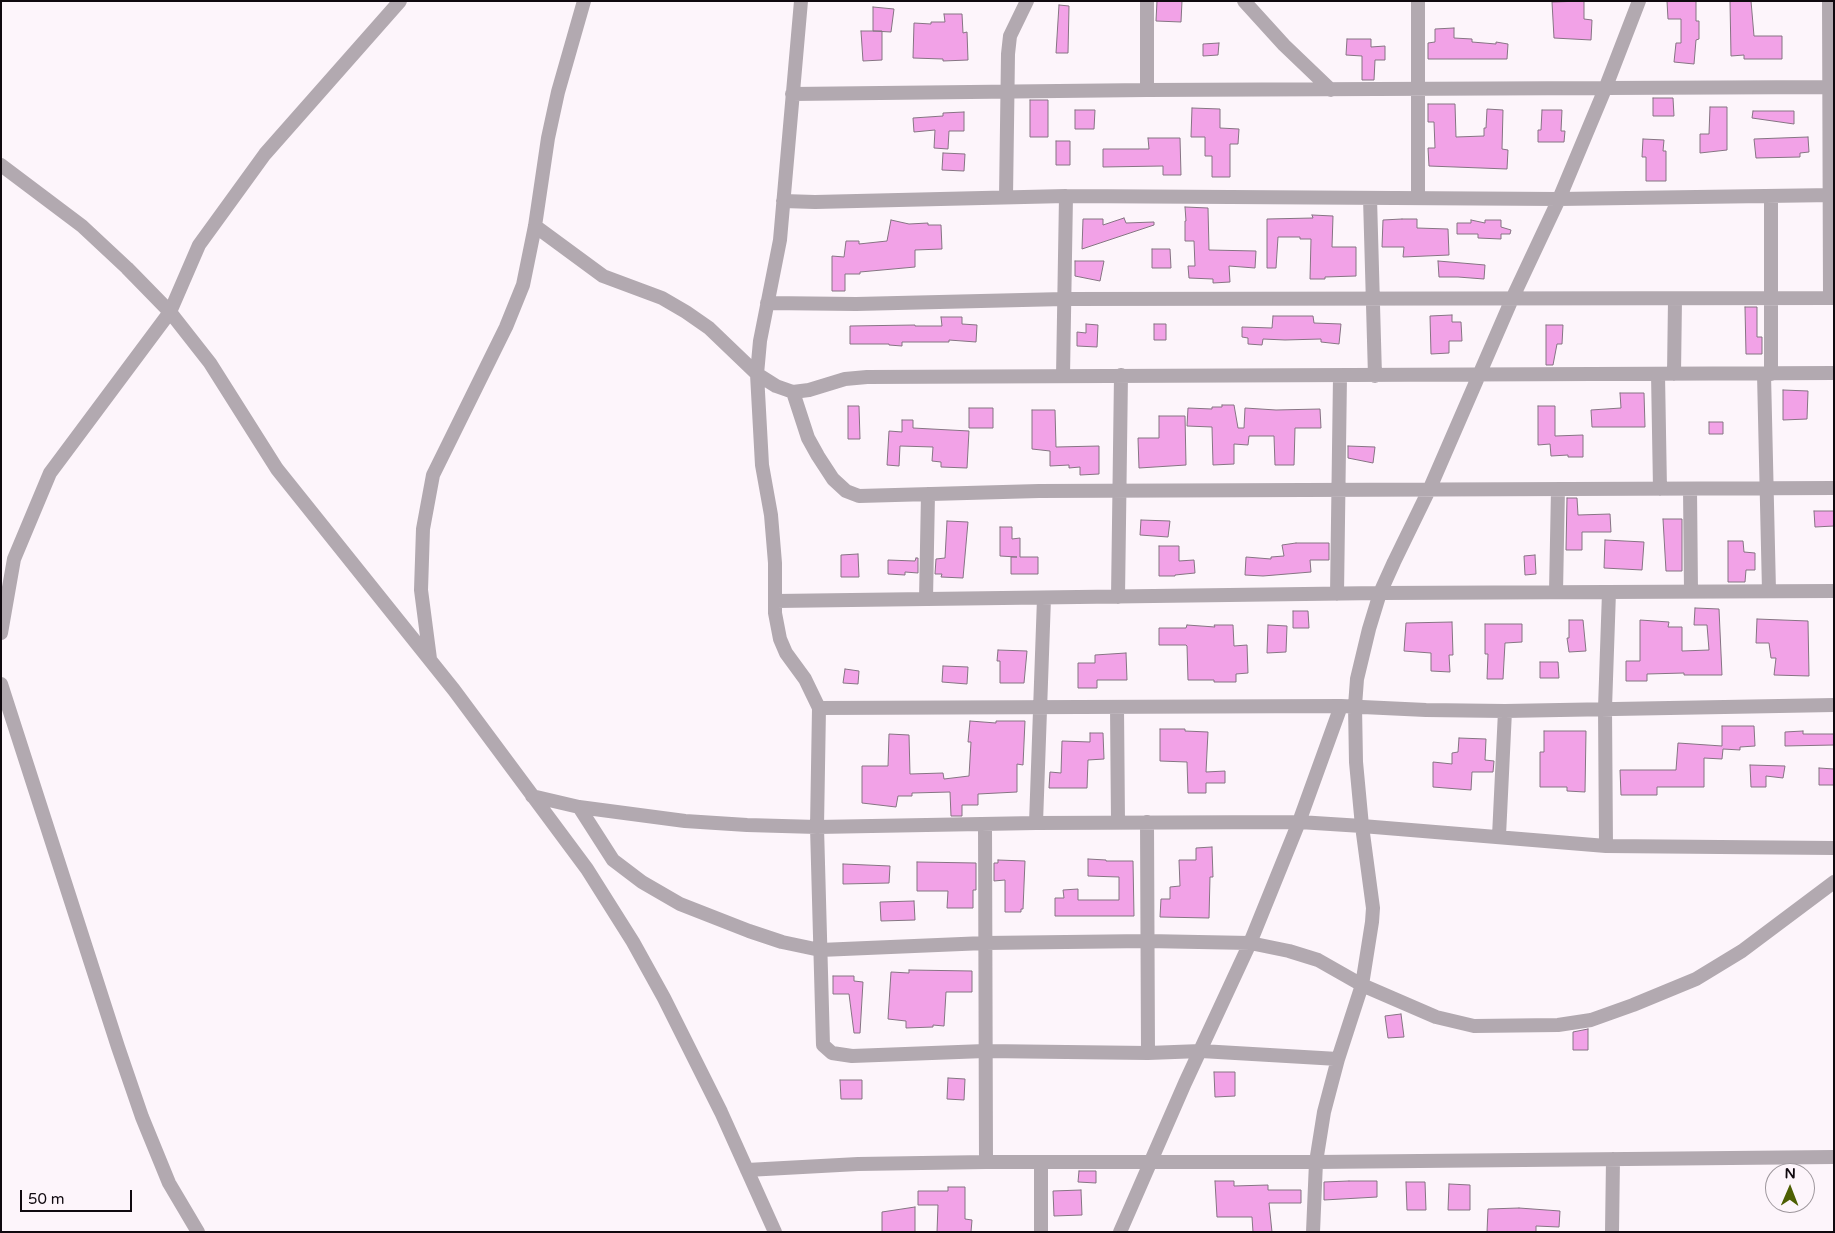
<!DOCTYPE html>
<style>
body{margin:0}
#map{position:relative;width:1835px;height:1233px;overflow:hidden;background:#fdf5fb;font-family:"Varela Round",sans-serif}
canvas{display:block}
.frame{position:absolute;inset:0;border:2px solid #10090f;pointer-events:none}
.north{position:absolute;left:1765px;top:1163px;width:50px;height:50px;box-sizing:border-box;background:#fdf5fb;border:1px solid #9e979d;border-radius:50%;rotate:1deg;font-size:14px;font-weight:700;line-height:20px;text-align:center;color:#10090f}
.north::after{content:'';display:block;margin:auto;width:18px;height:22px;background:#4d5f03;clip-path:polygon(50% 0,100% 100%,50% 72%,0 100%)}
.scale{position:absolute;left:20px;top:1190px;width:112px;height:22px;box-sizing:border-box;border:2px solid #10090f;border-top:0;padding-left:6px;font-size:15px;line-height:18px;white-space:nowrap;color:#10090f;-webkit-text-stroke:4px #fdf5fb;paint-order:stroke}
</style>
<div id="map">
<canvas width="1835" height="1233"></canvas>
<div class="frame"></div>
<div class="north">N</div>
<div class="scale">50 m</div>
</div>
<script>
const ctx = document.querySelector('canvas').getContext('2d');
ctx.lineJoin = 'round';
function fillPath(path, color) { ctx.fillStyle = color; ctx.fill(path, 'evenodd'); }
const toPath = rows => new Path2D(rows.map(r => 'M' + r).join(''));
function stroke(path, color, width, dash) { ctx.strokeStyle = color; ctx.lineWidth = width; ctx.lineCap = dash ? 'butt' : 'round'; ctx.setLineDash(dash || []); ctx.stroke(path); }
const building = toPath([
 [1157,1,1182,1,1181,22,1156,21,1157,1],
 [1584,1,1584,19,1592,20,1591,40,1554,38,1552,2,1584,1],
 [1667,1,1696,1,1696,21,1699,21,1699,39,1696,40,1694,64,1674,62,1676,43,1681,43,1681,19,1668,19,1667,1],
 [1730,1,1751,1,1754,36,1782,36,1782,59,1744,59,1744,55,1731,56,1730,1],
 [1059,5,1069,6,1068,53,1056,53,1059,5],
 [873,7,894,9,891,32,873,31,873,7],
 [944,14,962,14,963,33,967,32,968,60,943,61,943,59,913,58,914,23,931,24,931,22,945,22,944,14],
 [1454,28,1454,38,1472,39,1472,42,1496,44,1496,42,1508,44,1507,59,1428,59,1428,43,1435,42,1435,29,1454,28],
 [861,31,882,31,882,60,863,61,861,31],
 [1347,39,1371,39,1371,47,1385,46,1385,60,1375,60,1374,80,1362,80,1362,56,1346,55,1347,39],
 [1219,43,1218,55,1203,56,1203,44,1219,43],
 [1653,98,1673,98,1674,116,1653,116,1653,98],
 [1030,100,1048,100,1048,137,1030,137,1030,100],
 [1428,104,1455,104,1456,137,1484,136,1484,128,1486,128,1487,109,1503,110,1502,149,1508,150,1507,169,1429,166,1428,148,1435,148,1434,122,1428,122,1428,104],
 [1710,107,1727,107,1727,150,1700,153,1700,134,1709,134,1710,107],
 [1192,108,1220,109,1220,128,1239,129,1238,144,1230,144,1230,177,1212,177,1212,156,1205,156,1205,137,1191,137,1192,108],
 [1075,110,1095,110,1094,129,1075,129,1075,110],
 [1542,110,1562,110,1561,131,1565,131,1564,142,1538,142,1538,130,1541,130,1542,110],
 [1753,111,1794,111,1794,124,1752,118,1753,111],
 [964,112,964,131,949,131,948,149,934,148,935,130,914,132,913,118,943,116,943,113,964,112],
 [1808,137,1809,152,1800,153,1800,157,1756,158,1754,139,1808,137],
 [1148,138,1180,138,1181,175,1163,175,1163,166,1103,167,1103,149,1149,149,1148,138],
 [1643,139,1664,140,1663,151,1666,151,1666,181,1646,181,1646,157,1642,157,1643,139],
 [1056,141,1070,141,1070,165,1056,165,1056,141],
 [943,153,965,154,964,171,942,170,943,153],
 [1185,207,1208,208,1209,250,1256,251,1255,268,1229,266,1230,282,1213,283,1213,279,1189,278,1188,266,1195,266,1194,241,1185,241,1185,221,1186,221,1185,207],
 [1312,215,1333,216,1332,247,1356,247,1356,276,1325,277,1325,279,1310,279,1311,239,1300,239,1300,237,1278,237,1276,268,1267,268,1267,219,1313,218,1312,215],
 [1124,218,1126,223,1154,222,1154,225,1082,249,1083,219,1103,219,1103,225,1124,218],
 [1402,219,1417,219,1417,228,1448,229,1449,255,1403,257,1404,247,1382,247,1383,220,1402,219],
 [891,220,909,224,928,223,928,225,941,225,942,249,915,250,915,267,860,272,860,274,845,274,845,291,832,291,832,256,844,257,846,241,859,241,859,244,887,241,891,220],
 [1471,220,1485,223,1485,220,1501,220,1501,227,1511,230,1510,234,1501,234,1501,239,1478,238,1478,234,1457,234,1457,223,1471,223,1471,220],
 [1152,249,1170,249,1171,268,1152,268,1152,249],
 [1075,261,1104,261,1100,281,1075,276,1075,261],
 [1438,261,1485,265,1484,279,1458,277,1439,277,1438,261],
 [1745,307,1757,307,1757,337,1762,337,1762,354,1746,354,1745,307],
 [1452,315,1452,322,1461,322,1462,341,1449,341,1449,353,1431,354,1430,316,1452,315],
 [1273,316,1313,316,1314,323,1341,324,1339,344,1321,342,1321,339,1285,340,1263,339,1262,345,1248,344,1248,338,1242,337,1242,327,1272,328,1273,316],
 [941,317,962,317,962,324,977,325,976,342,949,340,949,342,902,342,902,346,889,345,889,344,850,344,850,326,915,325,915,326,942,326,941,317],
 [1086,324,1098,325,1097,347,1077,346,1077,332,1086,333,1086,324],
 [1154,324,1166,324,1166,340,1154,340,1154,324],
 [1546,325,1563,325,1562,344,1557,344,1553,365,1546,365,1546,325],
 [1783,390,1808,391,1807,419,1783,420,1783,390],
 [1620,393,1644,393,1645,427,1592,427,1591,410,1621,408,1620,393],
 [1222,405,1234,405,1238,428,1244,428,1245,408,1276,410,1320,409,1321,428,1295,428,1294,465,1275,465,1274,436,1249,436,1248,445,1234,444,1234,464,1213,465,1212,427,1187,426,1188,408,1212,409,1212,407,1222,407,1222,405],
 [848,406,859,406,860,439,848,439,848,406],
 [1538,406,1555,406,1555,436,1583,435,1583,457,1568,457,1568,455,1551,456,1550,444,1538,445,1538,406],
 [969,408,993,408,993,428,969,428,969,408],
 [1032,410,1055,410,1056,447,1099,446,1099,474,1080,475,1080,467,1069,468,1069,465,1050,466,1050,451,1032,449,1032,410],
 [1159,416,1185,416,1186,465,1139,468,1138,438,1159,438,1159,416],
 [902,420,913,420,913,428,969,431,967,468,941,467,941,462,932,461,933,447,900,446,899,466,887,465,889,431,902,432,902,420],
 [1709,422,1723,422,1723,434,1709,434,1709,422],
 [1348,446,1375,447,1373,463,1348,458,1348,446],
 [1567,498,1577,498,1578,515,1610,514,1611,532,1582,532,1582,550,1566,550,1567,498],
 [1814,511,1834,511,1834,526,1815,527,1814,511],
 [1663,519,1682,519,1682,571,1666,571,1663,519],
 [1141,520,1170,521,1168,537,1140,535,1141,520],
 [947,521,968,522,963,578,941,577,942,574,935,574,936,559,945,558,947,521],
 [1000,527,1012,527,1012,539,1020,538,1020,557,1038,557,1038,574,1011,574,1011,557,1017,557,1000,556,1000,527],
 [1605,540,1644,542,1642,570,1604,568,1605,540],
 [1728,541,1743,541,1744,552,1755,553,1755,570,1746,570,1745,582,1728,582,1728,541],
 [1296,543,1329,543,1329,560,1310,560,1311,572,1263,576,1245,575,1246,557,1271,559,1271,557,1284,556,1282,545,1296,543],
 [1159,546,1179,546,1179,561,1194,560,1195,573,1175,575,1175,576,1159,576,1159,546],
 [858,554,859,577,841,577,841,555,858,554],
 [1535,555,1536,574,1525,575,1524,556,1535,555],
 [916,558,918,558,918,573,905,572,905,575,888,574,888,560,915,561,916,558],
 [1695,608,1719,609,1722,675,1684,675,1684,673,1647,674,1647,681,1626,681,1626,661,1640,661,1640,620,1669,622,1668,627,1682,627,1682,651,1709,650,1707,625,1694,625,1695,608],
 [1293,611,1308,611,1309,628,1293,628,1293,611],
 [1757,619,1808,621,1809,676,1774,675,1776,658,1771,658,1769,643,1756,643,1757,619],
 [1569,620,1583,620,1586,651,1569,652,1567,638,1569,638,1569,620],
 [1452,622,1453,655,1449,655,1450,672,1431,671,1431,653,1404,651,1406,623,1452,622],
 [1485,624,1522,624,1522,642,1505,643,1503,679,1487,679,1488,654,1485,654,1485,624],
 [1187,625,1215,627,1214,625,1233,625,1234,646,1247,645,1248,673,1236,674,1236,682,1214,682,1214,680,1188,680,1187,646,1186,645,1159,645,1159,628,1186,628,1187,625],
 [1268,625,1287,626,1286,652,1267,653,1268,625],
 [998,650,1027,651,1024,683,1000,683,1000,661,997,661,998,650],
 [1126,653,1127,680,1097,680,1097,688,1078,688,1078,663,1095,663,1095,655,1126,653],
 [1540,662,1558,662,1559,678,1540,678,1540,662],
 [943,666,968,667,967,684,942,682,943,666],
 [845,669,859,671,858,684,843,683,845,669],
 [970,721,996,723,996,721,1025,721,1023,765,1017,764,1017,792,978,794,978,805,962,805,962,816,951,816,950,792,912,793,912,796,898,796,896,807,862,803,862,766,888,766,889,734,909,735,910,774,943,773,944,779,969,776,971,742,968,742,970,721],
 [1722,726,1754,726,1755,746,1740,747,1740,750,1723,749,1722,759,1704,758,1704,787,1657,787,1657,795,1621,795,1620,770,1676,770,1678,743,1722,746,1722,726],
 [1160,729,1185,729,1185,731,1208,732,1206,772,1225,771,1225,783,1206,783,1206,793,1188,793,1187,762,1160,761,1160,729],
 [1544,731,1586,731,1585,792,1567,791,1567,787,1540,787,1540,752,1544,752,1544,731],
 [1803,731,1803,734,1834,734,1834,745,1785,746,1785,732,1803,731],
 [1090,733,1103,733,1104,759,1088,760,1087,788,1049,788,1050,772,1061,773,1062,741,1090,742,1090,733],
 [1459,738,1486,739,1485,760,1494,761,1493,772,1472,772,1471,790,1433,787,1433,762,1452,764,1452,753,1458,752,1459,738],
 [1750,765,1785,766,1783,778,1766,776,1766,787,1751,787,1750,765],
 [1819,768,1834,769,1834,785,1819,785,1819,768],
 [1212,847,1213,877,1210,877,1209,918,1160,917,1161,899,1170,899,1170,887,1180,886,1179,860,1196,860,1196,848,1212,847],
 [1088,859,1106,860,1106,861,1133,861,1134,916,1055,916,1055,898,1064,898,1063,890,1078,889,1078,900,1119,900,1119,877,1088,876,1088,859],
 [998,860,1025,861,1023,909,1021,909,1021,912,1005,912,1005,880,994,881,994,863,998,863,998,860],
 [917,862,976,863,976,890,973,890,973,908,947,908,948,891,917,891,917,862],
 [843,864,890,866,889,883,843,884,843,864],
 [914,901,915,920,881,921,880,902,914,901],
 [909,970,972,971,972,992,946,992,944,1026,933,1025,933,1027,906,1028,906,1021,888,1019,891,972,909,973,909,970],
 [833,976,854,976,854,981,863,982,860,1033,854,1033,849,994,833,994,833,976],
 [1401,1014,1404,1037,1388,1038,1385,1016,1401,1014],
 [1588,1029,1588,1050,1573,1050,1573,1032,1588,1029],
 [1214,1072,1235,1072,1235,1096,1215,1097,1214,1072],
 [948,1078,965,1079,964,1100,947,1099,948,1078],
 [840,1080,862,1080,862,1099,841,1099,840,1080],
 [1079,1171,1096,1171,1096,1183,1078,1182,1079,1171],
 [1215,1181,1234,1181,1234,1186,1268,1185,1268,1190,1301,1190,1301,1203,1269,1203,1272,1232,1253,1232,1252,1217,1217,1217,1215,1181],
 [1349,1181,1377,1181,1377,1197,1324,1200,1324,1182,1349,1181],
 [1406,1182,1425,1182,1426,1210,1407,1210,1406,1182],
 [1449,1184,1470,1185,1470,1210,1448,1210,1449,1184],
 [948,1187,965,1187,965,1219,972,1220,971,1232,937,1232,938,1205,918,1205,918,1191,948,1191,948,1187],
 [1081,1190,1082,1215,1054,1216,1053,1191,1081,1190],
 [915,1207,915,1232,882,1232,882,1212,915,1207],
 [1519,1208,1560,1211,1559,1227,1536,1226,1536,1232,1487,1232,1488,1209,1519,1208]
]);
fillPath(building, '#f2a2e7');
stroke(building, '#867483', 1);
stroke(toPath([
 [801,1,780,240,760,341,757,374,762,465,771,515,775,563,775,613,780,639,786,653,805,679,819,708,817,827,823,1045,832,1053,852,1056,985,1051,1148,1053,1201,1051,1338,1059],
 [1147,1,1147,90],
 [1244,1,1284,45,1331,90],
 [1829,1,1830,298],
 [792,94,1147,90,1834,87],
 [1,165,82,226,127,268,170,312,210,363,277,469,454,690,587,869,633,942,664,998,721,1112,775,1232],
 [1771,196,1771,374],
 [1006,197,1008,54,1010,36,1027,1],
 [1370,198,1375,376],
 [1418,198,1418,1],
 [783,201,815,202,1066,196,1559,199,1834,195],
 [535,226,603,276,662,298,686,312,709,328,757,374,776,386,793,392,809,390,845,379,867,377,1834,373],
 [767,303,856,304,1064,299,1834,298],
 [1658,374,1660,489],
 [1674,374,1675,299],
 [1764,374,1769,591],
 [1063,376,1066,196],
 [793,392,808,438,818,456,833,479,846,491,859,496,1039,491,1834,488],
 [1690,489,1691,591],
 [1556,592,1558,489],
 [1337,594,1340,376],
 [1118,597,1121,375],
 [926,599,928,494],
 [776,601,1380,593,1834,591],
 [1,633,14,559,50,473,170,312,199,245,265,154,400,1],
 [430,659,421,590,423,529,433,475,506,327,523,285,535,226,548,138,558,92,584,1],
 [1,684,118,1047,142,1117,169,1183,198,1232],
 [1117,707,1118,822],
 [819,708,1341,706,1426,710,1505,711,1834,705],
 [532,796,579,807,685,821,747,825,817,827,1036,823,1299,822,1362,826,1606,846,1834,848],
 [579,807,613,860,642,882,680,904,749,931,782,942,820,950,985,943,1147,941,1250,943,1289,951,1318,960,1362,985,1436,1017,1474,1026,1558,1025,1591,1020,1633,1005,1696,979,1742,951,1834,882],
 [1147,822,1148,1053],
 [1036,823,1044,598],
 [985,824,986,1162],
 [1499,836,1505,711],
 [1606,846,1605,708,1609,592],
 [747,1170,858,1164,986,1162,1316,1162,1834,1157],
 [1041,1232,1041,1163],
 [1120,1232,1185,1083,1250,943,1299,822,1341,706],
 [1313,1232,1316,1162,1324,1112,1338,1059,1362,985,1372,922,1373,908,1362,826,1356,762,1355,706,1357,679,1369,629,1380,593,1394,562,1430,488,1512,299,1559,199,1605,89,1639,1],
 [1612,1232,1613,1159]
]), '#b2a9b0', 14);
</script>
